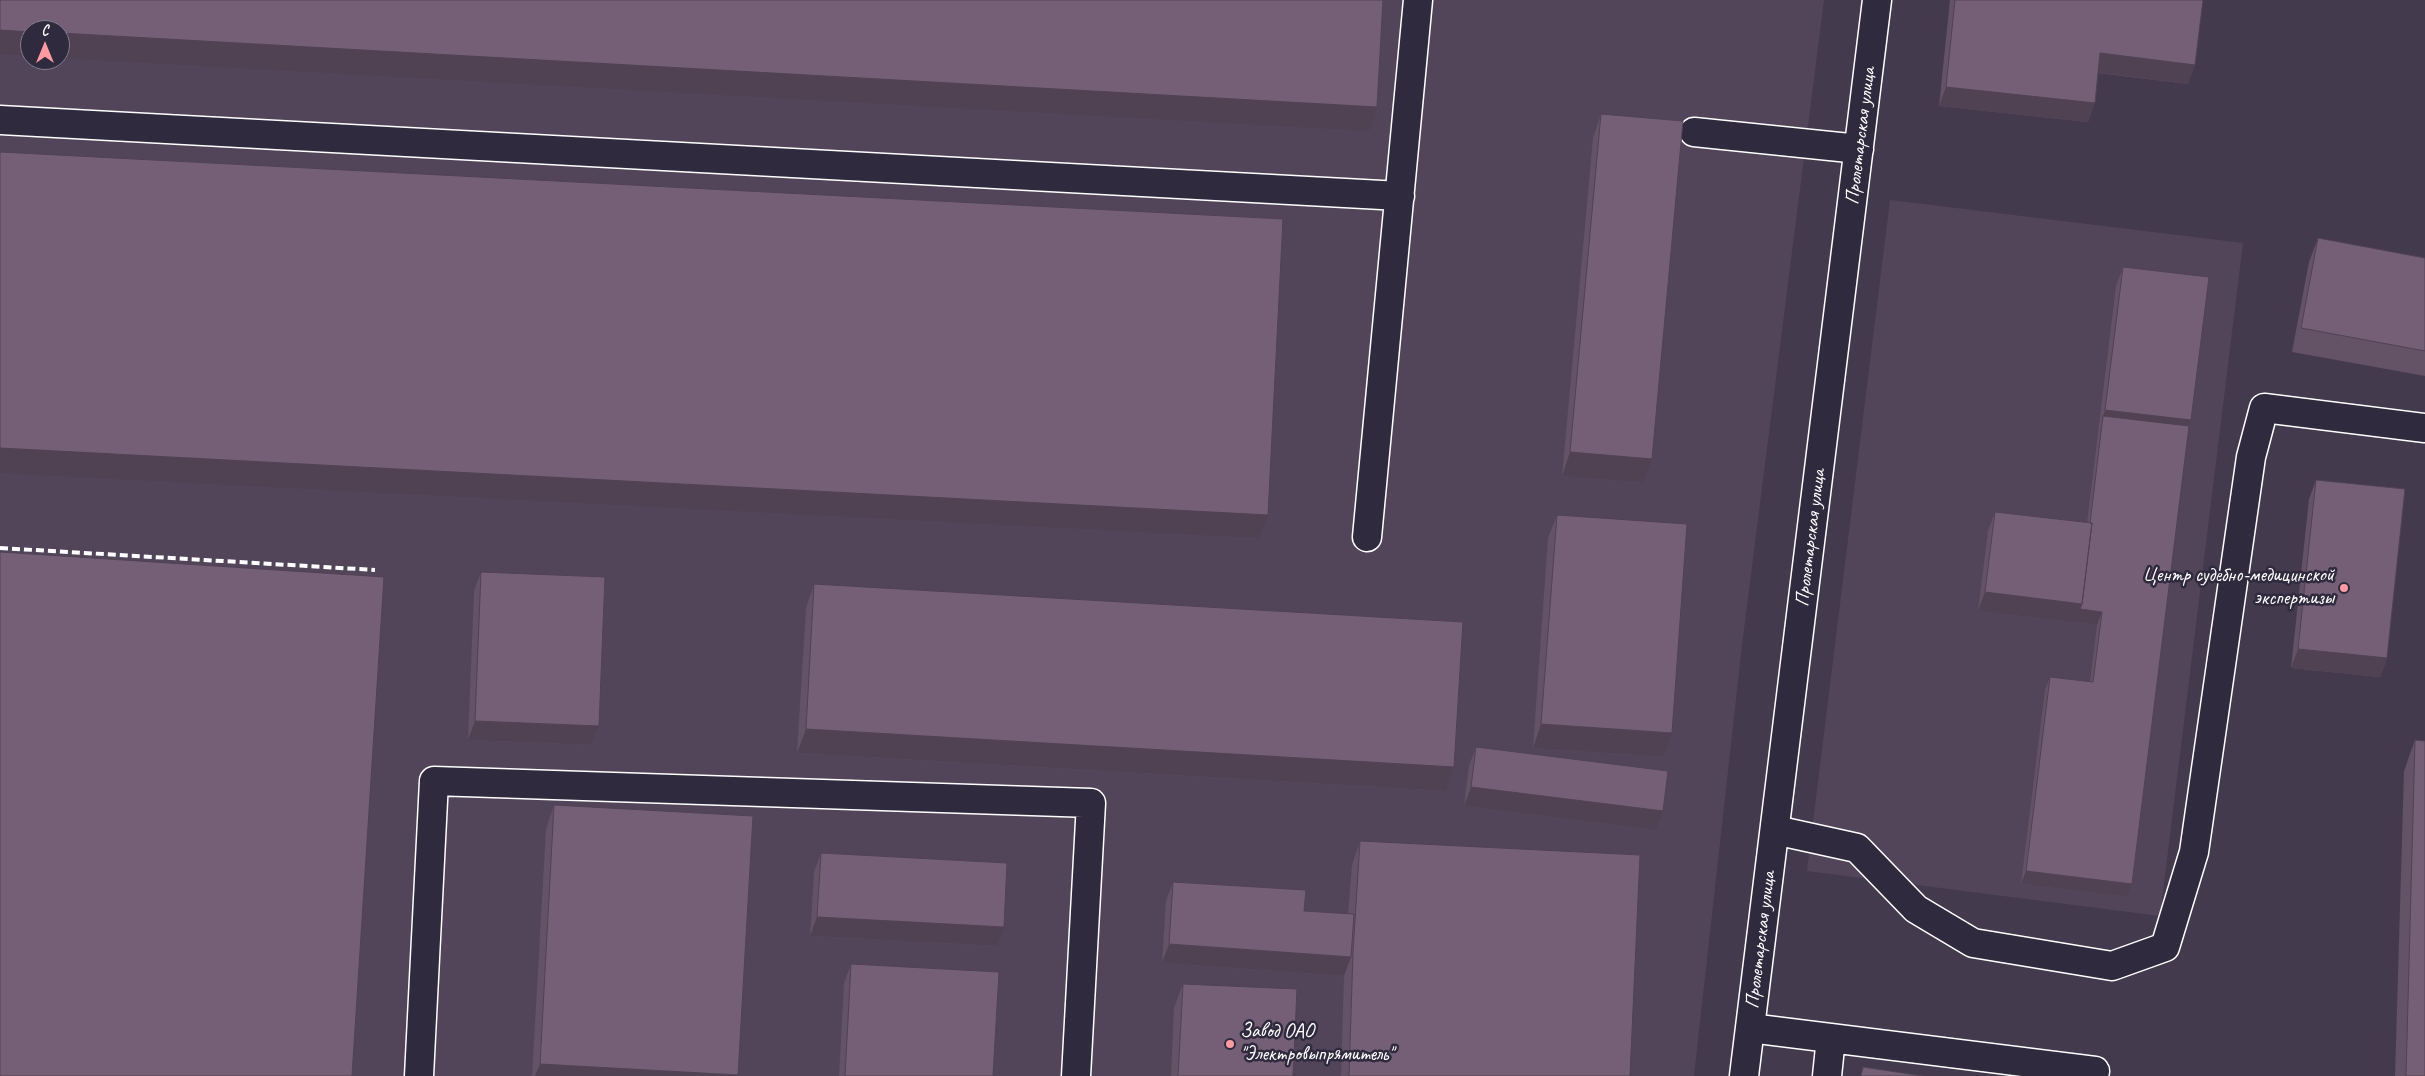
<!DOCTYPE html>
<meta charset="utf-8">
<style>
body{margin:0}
#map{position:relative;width:2425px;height:1076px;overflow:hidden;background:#443a4e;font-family:Caveat,sans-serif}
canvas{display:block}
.north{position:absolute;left:20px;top:20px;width:50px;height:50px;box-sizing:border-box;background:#2f2a3d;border:1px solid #827f8b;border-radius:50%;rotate:0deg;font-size:14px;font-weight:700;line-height:20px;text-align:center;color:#fff}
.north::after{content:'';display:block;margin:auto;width:18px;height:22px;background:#ff9aa2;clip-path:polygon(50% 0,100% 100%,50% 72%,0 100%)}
</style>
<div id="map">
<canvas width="2425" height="1076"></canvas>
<div class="north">С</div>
</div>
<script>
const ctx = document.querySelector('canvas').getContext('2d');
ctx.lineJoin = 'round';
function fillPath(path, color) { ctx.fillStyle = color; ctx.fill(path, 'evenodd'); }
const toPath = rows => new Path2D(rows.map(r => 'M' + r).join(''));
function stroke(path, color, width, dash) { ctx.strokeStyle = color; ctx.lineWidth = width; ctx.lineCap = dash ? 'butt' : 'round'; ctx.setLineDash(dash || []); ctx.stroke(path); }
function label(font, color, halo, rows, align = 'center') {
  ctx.font = font + ' Caveat,sans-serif'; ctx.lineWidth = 5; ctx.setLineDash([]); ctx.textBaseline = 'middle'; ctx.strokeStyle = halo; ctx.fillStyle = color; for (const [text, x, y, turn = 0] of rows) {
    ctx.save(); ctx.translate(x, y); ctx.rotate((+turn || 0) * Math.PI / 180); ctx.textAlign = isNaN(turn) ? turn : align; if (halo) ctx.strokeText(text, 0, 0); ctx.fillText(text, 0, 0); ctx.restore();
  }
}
fillPath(toPath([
 [0,0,1824,0,1742,645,1694,1076,0,1076],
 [30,30,60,30,60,60,30,60],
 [1890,200,2243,243,2160,916,1807,871]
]), '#52455a');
const minor = toPath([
 [0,120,1400,196],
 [1694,132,1859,149],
 [1367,537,1418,0],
 [1775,830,1857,848,1916,909,1973,943,2112,966,2165,947,2194,852,2251,457,2264,408,2425,428],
 [1750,1028,2095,1071],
 [419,1076,434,781,1091,803,1076,1076],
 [1744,1076,1877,0],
 [1827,1076,1831,1038]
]);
stroke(minor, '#fff', 31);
stroke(minor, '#2f2a3d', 28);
stroke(toPath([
 [0,548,375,570]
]), '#fff', 4, [8, 4]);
fillPath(toPath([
 [1950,0,2203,0,2188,84,2098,73,2088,122,1939,106],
 [1601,114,1643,483,1562,476,1593,138],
 [2318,238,2425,258,2425,376,2292,352,2309,262],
 [2123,267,2189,426,2132,884,2128,897,2021,884,2045,690,2050,677,2090,682,2097,625,1978,611,1988,531,1995,512,2087,523,2116,286],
 [2316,480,2387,658,2380,677,2291,668,2309,499],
 [1557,515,1663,757,1533,748,1548,538],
 [481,572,599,726,592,745,468,740,474,591],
 [814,584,1446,791,797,753,806,608],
 [2415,740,2425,1076,2395,1076,2404,771],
 [1476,747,1656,830,1464,806,1469,766],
 [554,805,738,1075,737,1076,532,1076,546,829],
 [1360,841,1630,1076,1341,1076,1344,976,1162,963,1166,901,1173,882,1304,911,1348,914,1352,865],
 [821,853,997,946,810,936,814,872],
 [851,964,993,1076,839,1076,844,983],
 [1183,984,1293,1076,1171,1076,1174,1008]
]), '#645266');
fillPath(toPath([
 [0,30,30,32,30,56,0,54],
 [60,33,1377,107,1369,131,60,58],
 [2100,53,2195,65,2188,84,2093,72],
 [1946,87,2095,103,2088,122,1939,106],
 [2105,410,2191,420,2184,439,2103,416],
 [0,448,1268,515,1259,538,0,473],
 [1570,452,1652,459,1643,483,1562,476],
 [1985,592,2082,604,2102,612,2097,625,1978,611],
 [2298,649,2387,658,2380,677,2291,668],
 [475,721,599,726,592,745,468,740],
 [1541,724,1672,733,1663,757,1533,748],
 [806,729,1454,767,1446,791,797,753],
 [1471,787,1663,811,1656,830,1464,806],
 [2026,871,2132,884,2128,897,2021,884],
 [817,917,1004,927,997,946,810,936],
 [1169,944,1351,957,1344,976,1162,963],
 [540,1064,738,1075,737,1076,535,1076]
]), '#514253');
const building = toPath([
 [0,0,1383,0,1377,107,60,33,60,30,30,30,30,32,0,30,0,0],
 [1955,0,2203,0,2195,65,2100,53,2095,103,1946,87,1955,0],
 [1601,114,1683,121,1652,459,1570,452,1601,114],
 [0,152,1283,219,1268,515,0,448,0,152],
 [2318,238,2425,258,2425,351,2301,328,2318,238],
 [2123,267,2209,277,2191,420,2105,410,2123,267],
 [2103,416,2189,426,2132,884,2026,871,2050,677,2093,682,2102,612,2080,609,2082,604,2092,523,2090,523,2103,416],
 [2316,480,2405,489,2387,658,2298,649,2316,480],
 [1995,512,2092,523,2082,604,1985,592,1995,512],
 [1557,515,1687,524,1672,733,1541,724,1557,515],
 [0,552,384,577,352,1076,0,1076,0,552],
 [481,572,605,577,599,726,475,721,481,572],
 [814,584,1463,622,1454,767,806,729,814,584],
 [2415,740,2425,741,2425,1076,2406,1076,2415,740],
 [1476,747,1668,771,1663,811,1471,787,1476,747],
 [554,805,753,816,738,1075,540,1064,554,805],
 [1360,841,1640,855,1630,1076,1349,1076,1353,952,1360,841],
 [821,853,1007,863,1004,927,817,917,821,853],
 [1173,882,1306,890,1304,911,1354,914,1351,957,1169,944,1173,882],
 [851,964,999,972,993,1076,845,1076,851,964],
 [1183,984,1297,989,1293,1076,1178,1076,1183,984],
 [1863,1067,1923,1076,1861,1076,1863,1067]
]);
fillPath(building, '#745f77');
stroke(building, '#514253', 1);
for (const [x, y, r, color] of [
 [2344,588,5,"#ff9aa2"],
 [1230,1044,5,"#ff9aa2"]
]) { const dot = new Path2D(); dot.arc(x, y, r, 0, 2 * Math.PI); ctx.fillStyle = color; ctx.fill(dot); stroke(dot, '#2f2a3d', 2); }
label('20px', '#fff', '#2f2a3d', [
 ["Пролетарская улица",1861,136,-83],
 ["Пролетарская улица",1811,538,-83],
 ["Пролетарская улица",1761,940,-83]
]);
label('20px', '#fff', '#2f2a3d', [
 ["Центр судебно-медицинской",2334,576],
 ["экспертизы",2334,599],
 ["Завод ОАО",1240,1032,"left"],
 ["\"Электровыпрямитель\"",1240,1055,"left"]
], 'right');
</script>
